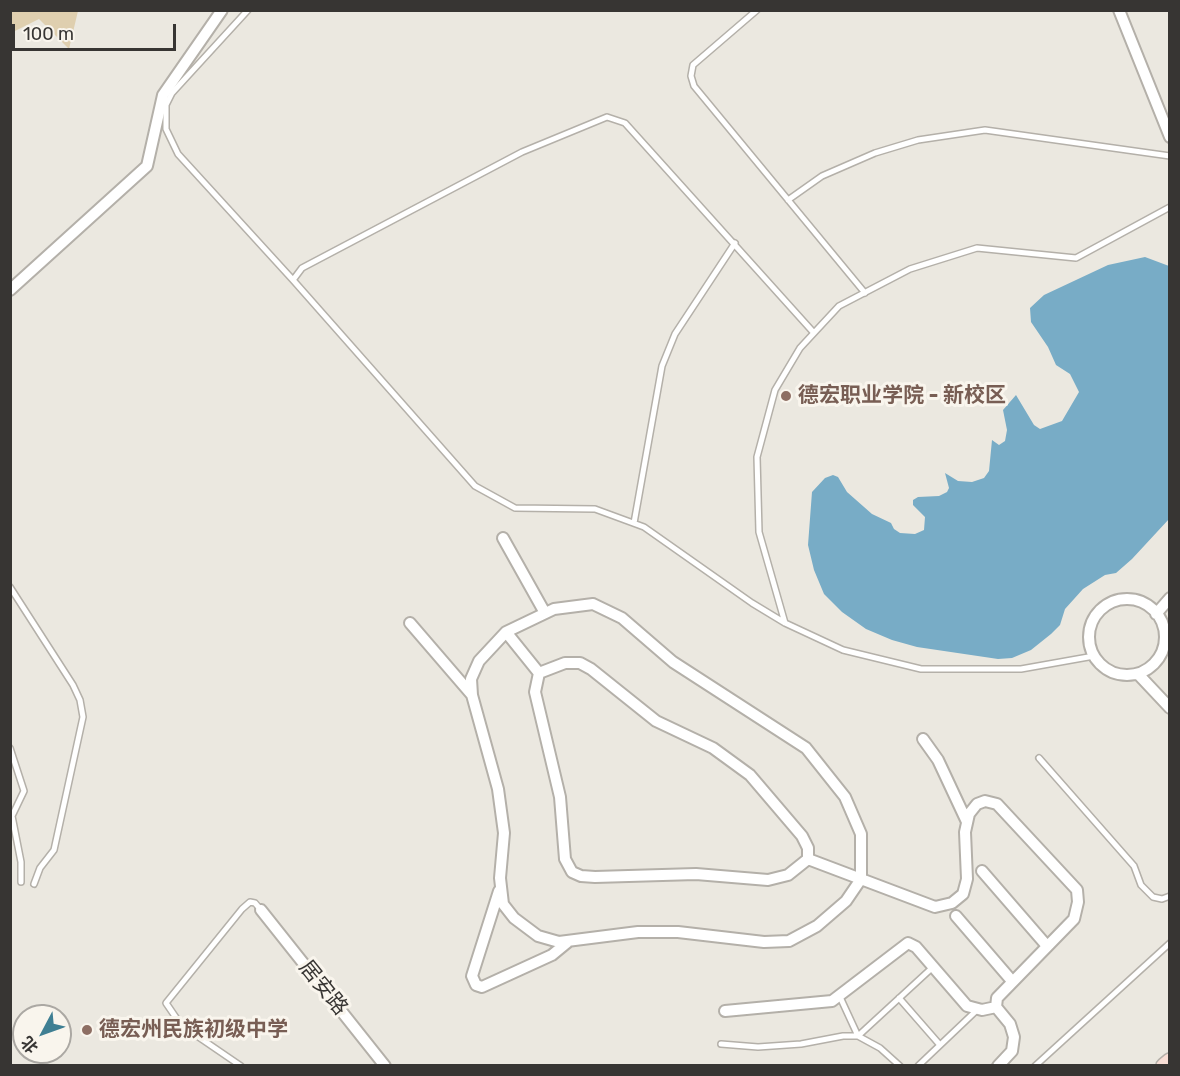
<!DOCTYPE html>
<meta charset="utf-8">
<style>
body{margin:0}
#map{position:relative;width:1180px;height:1076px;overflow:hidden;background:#ebe8e0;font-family:Rubik,"Noto Sans SC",sans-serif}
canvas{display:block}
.frame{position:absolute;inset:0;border:12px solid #373533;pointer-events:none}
.north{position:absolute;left:12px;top:1004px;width:60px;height:60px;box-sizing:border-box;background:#f9f5ed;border:2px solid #aba8a3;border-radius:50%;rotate:229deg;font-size:16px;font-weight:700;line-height:24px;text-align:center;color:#373533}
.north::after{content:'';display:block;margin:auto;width:21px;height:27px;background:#3f7f93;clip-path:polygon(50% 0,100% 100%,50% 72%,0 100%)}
.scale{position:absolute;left:12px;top:24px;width:164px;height:27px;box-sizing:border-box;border:3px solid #373533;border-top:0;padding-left:8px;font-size:18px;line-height:21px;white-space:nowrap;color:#373533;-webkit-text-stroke:4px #f9f5ed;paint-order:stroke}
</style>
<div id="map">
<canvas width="1180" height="1076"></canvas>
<div class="frame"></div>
<div class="north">北</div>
<div class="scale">100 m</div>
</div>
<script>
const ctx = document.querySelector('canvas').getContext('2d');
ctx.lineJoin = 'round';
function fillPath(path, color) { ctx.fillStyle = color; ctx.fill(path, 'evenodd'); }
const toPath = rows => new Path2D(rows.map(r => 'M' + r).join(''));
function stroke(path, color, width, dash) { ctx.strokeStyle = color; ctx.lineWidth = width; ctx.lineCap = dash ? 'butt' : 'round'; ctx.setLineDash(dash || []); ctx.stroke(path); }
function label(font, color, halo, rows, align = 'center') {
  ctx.font = font + ' Rubik,"Noto Sans SC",sans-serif'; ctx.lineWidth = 6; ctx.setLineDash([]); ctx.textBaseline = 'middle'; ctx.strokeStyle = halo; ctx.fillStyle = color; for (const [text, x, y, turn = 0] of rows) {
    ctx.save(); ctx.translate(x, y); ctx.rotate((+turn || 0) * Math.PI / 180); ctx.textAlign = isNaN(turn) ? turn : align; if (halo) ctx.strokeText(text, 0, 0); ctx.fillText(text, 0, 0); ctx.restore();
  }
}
fillPath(toPath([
 [11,10,78,11,69,49,39,19,11,33]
]), '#dfcfaf');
fillPath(toPath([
 [1145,257,1169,266,1169,519,1132,559,1116,573,1105,575,1083,589,1065,609,1060,625,1051,634,1031,650,1012,658,998,659,917,647,892,640,866,629,842,612,824,594,814,570,808,545,812,492,825,478,833,475,838,477,847,492,872,514,891,523,894,529,900,533,915,534,924,530,925,517,913,505,913,500,918,497,939,496,947,492,949,488,945,473,958,481,972,482,984,478,989,471,992,440,999,445,1005,441,1007,430,1003,410,1016,395,1034,425,1040,429,1062,421,1079,392,1070,374,1056,365,1048,347,1031,322,1030,308,1044,295,1108,265]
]), '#78acc6');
const lane = toPath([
 [248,10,172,93,166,105,166,129,178,154,293,280,475,486,515,508,595,509,644,527,752,603,785,623,843,650,921,669,1021,669,1094,656],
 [757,10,693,65,691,76,694,86,865,293],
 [788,200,822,176,875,153,918,140,985,130,1170,156],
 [293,280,302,268,522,152,607,117,625,123,814,333],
 [634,523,662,366,675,334,735,243],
 [10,587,73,685,80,700,83,717,54,850,40,868,34,884],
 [785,623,759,532,757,457,775,390,800,348,839,306,910,269,977,248,1076,258,1170,207],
 [10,748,24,791,12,816,21,862,21,882],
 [1039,758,1134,866,1141,885,1153,897,1162,899,1170,896],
 [840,997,858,1036,933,967],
 [899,998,940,1045],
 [721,1044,758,1047,801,1044,843,1036,858,1036,880,1048,900,1066],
 [241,1066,181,1025,166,1003,242,909,250,902,255,903,261,910],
 [918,1066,978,1009],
 [1035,1066,1170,943]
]);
const street = toPath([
 [1119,10,1170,137],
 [10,290,147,166,163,95,222,10],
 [503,538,545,613],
 '1089 637a38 38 0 1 1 76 0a38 38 0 1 1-76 0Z',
 [593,604,622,618,673,662,806,748,845,797,861,834,861,879,846,901,817,926,789,941,764,942,678,932,638,932,559,942,538,936,514,918,503,904,500,878,504,833,498,789,472,695,471,679,479,661,506,632,554,609,593,604],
 [1156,614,1170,598],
 [410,623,472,695],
 [506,632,539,673],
 [565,663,580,663,591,669,656,721,713,748,750,775,802,836,808,848,808,859,788,875,768,880,696,874,595,877,581,876,572,872,565,859,560,797,535,692,539,673,565,663],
 [1138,674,1170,708],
 [923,739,938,760,967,822],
 [808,859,935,907,952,903,963,894,967,879,965,832,969,814,977,804,985,801,997,804,1077,890,1078,902,1074,919,997,998,996,1007,1010,1024,1014,1037,1012,1051,998,1066],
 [982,871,1047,946],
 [499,891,472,976,476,985,482,987,552,955,569,941],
 [261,910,385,1066],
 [956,916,1012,981],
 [725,1011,832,1001,908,943,916,947,967,1006,982,1010,996,1007]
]);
const secondary = toPath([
 [1164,1066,1170,1061]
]);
stroke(lane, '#b4b0a9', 8);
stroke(street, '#b4b0a9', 14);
stroke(secondary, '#b4b0a9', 18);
stroke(lane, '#fff', 5);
stroke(street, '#fff', 10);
stroke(secondary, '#f8ded5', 15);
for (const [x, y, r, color] of [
 [786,396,6,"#8d6e63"],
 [87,1030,6,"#8d6e63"]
]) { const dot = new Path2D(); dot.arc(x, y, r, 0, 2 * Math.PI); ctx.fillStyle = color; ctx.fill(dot); stroke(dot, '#f9f5ed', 2); }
label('bold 21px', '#785e54', '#f9f5ed', [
 ["德宏职业学院 - 新校区",798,396],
 ["德宏州民族初级中学",99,1030]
], 'left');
label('21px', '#373533', '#f9f5ed', [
 ["居安路",323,988,51]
]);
</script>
